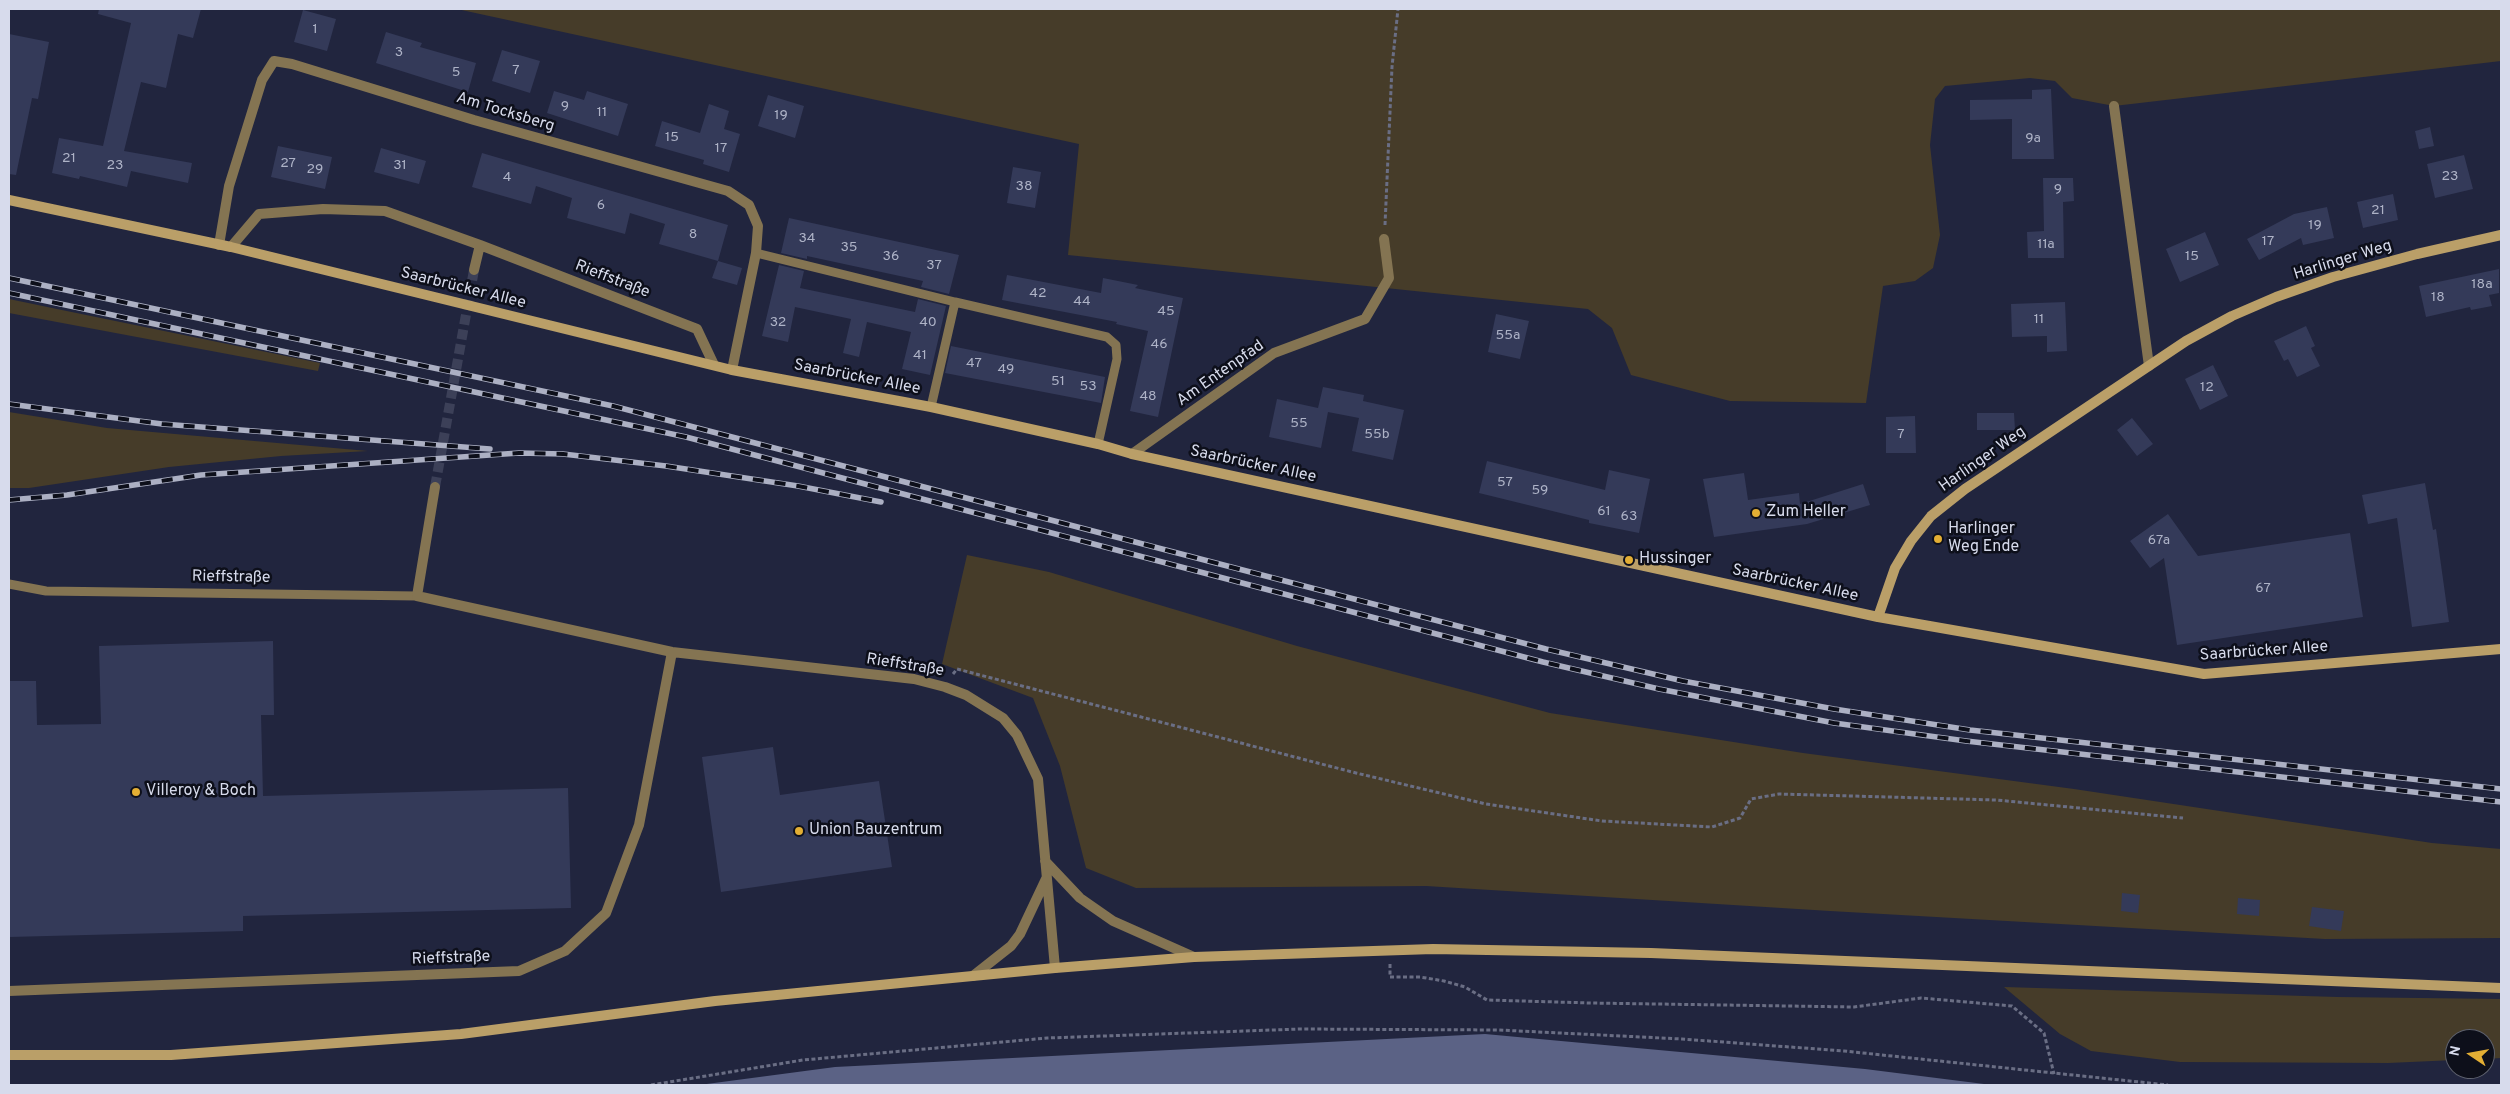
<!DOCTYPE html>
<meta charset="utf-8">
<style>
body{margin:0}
#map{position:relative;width:2510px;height:1094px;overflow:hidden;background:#21253e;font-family:Overpass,sans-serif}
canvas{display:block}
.frame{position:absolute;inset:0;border:10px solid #d7dbec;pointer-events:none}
.north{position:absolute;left:2445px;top:1029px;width:50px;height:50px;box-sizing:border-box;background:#0d0f1a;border:1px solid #5e616e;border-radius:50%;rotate:282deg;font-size:14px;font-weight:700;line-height:20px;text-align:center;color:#d7dbec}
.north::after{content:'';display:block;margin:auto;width:18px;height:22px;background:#e3ae34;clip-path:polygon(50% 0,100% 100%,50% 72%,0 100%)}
</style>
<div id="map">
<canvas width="2510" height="1094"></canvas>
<div class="frame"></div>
<div class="north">N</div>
</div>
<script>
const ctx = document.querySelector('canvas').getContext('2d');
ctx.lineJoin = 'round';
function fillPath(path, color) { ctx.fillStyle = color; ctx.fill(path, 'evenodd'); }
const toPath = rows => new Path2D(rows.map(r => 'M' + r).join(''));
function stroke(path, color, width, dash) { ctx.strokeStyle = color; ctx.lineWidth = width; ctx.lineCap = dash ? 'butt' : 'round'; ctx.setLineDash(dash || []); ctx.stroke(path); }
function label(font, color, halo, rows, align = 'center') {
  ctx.font = font + ' Overpass,sans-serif'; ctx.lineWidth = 5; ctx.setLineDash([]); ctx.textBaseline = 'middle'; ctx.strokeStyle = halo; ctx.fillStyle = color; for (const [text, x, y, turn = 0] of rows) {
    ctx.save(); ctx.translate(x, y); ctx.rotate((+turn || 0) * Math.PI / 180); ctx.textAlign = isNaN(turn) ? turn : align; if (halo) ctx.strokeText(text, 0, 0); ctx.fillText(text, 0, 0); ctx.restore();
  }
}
fillPath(toPath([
 [457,9,2501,9,2501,61,2114,106,2072,98,2055,81,2030,78,1945,86,1935,99,1930,145,1940,235,1933,268,1915,281,1883,286,1866,403,1730,401,1631,375,1612,328,1588,309,1068,255,1079,144],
 [9,299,57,309,320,363,318,371,9,313],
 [9,412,107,428,368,451,281,456,169,467,29,488,9,488],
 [967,555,1049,572,1297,646,1550,713,1803,753,2074,789,2432,843,2501,849,2501,938,2325,939,1830,911,1426,886,1136,888,1086,868,1060,766,1033,698,942,664],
 [2004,987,2338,997,2501,999,2501,1058,2485,1059,2485,1039,2455,1039,2455,1060,2388,1063,2180,1062,2091,1051,2060,1034]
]), '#463c29');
fillPath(toPath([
 [1485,1034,1865,1069,1992,1085,699,1085,835,1067]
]), '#5b6285');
fillPath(toPath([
 [99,9,201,9,193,38,178,34,166,88,141,82,124,151,192,163,188,183,131,171,127,187,80,176,79,179,52,173,59,138,103,146,131,23,98,14],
 [303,10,336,19,327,51,294,42],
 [386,32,422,43,420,47,476,63,468,92,376,63],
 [9,34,49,42,38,99,32,98,16,175,9,174],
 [502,50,540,61,530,93,492,81],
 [2051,89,2054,159,2012,159,2012,119,1970,120,1970,100,2032,99,2032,90],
 [554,91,584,100,587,91,628,104,618,136,547,113],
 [768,95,804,106,795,138,758,126],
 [709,104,729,111,724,129,740,134,729,172,703,164,704,160,655,146,662,121,700,133],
 [2430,127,2434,146,2419,149,2415,131],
 [278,146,332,157,325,189,271,177],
 [381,148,426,161,419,184,374,172],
 [482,153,728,225,718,261,659,244,665,224,630,213,625,234,567,218,572,198,536,186,531,204,472,187],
 [2464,155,2473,189,2435,198,2427,164],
 [1013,167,1041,172,1035,208,1007,203],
 [2043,178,2073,178,2074,201,2063,202,2064,258,2028,258,2027,232,2044,231],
 [2393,194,2398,220,2363,228,2357,202],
 [2327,207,2334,238,2303,245,2301,238,2259,260,2247,239,2294,214],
 [789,218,959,255,949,294,921,287,923,281,807,256,807,259,781,253],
 [2205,232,2219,265,2180,282,2166,249],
 [718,261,742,268,737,285,712,278],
 [779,265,804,271,800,288,915,312,918,299,946,306,930,375,902,369,911,332,867,322,859,357,843,353,851,319,795,307,788,342,762,336],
 [2499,269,2499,293,2489,295,2492,306,2471,310,2470,307,2426,317,2419,286],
 [1007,275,1101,293,1103,278,1138,285,1135,288,1183,298,1158,417,1130,411,1148,331,1116,324,1117,322,1002,300],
 [2065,302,2067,351,2047,352,2047,336,2012,337,2011,304],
 [1496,314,1529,321,1520,359,1488,352],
 [2306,326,2315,346,2311,348,2320,366,2297,377,2288,359,2284,361,2274,341],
 [951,346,1105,377,1101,403,945,373],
 [2213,365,2228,396,2200,410,2185,379],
 [1323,387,1364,395,1363,401,1404,410,1393,460,1352,451,1359,418,1328,412,1321,448,1269,437,1277,399,1318,408],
 [1977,413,2014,413,2015,430,1977,430],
 [1915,416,1916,453,1886,453,1886,417],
 [2132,418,2153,444,2137,456,2117,430],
 [1487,461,1605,490,1609,470,1650,479,1639,533,1589,523,1589,520,1479,493],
 [1744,473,1748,500,1799,493,1800,504,1863,484,1870,505,1807,524,1714,537,1703,479],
 [2425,483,2433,530,2436,529,2449,622,2412,627,2397,518,2368,524,2362,495],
 [2168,514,2198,556,2350,533,2363,617,2177,645,2164,558,2150,568,2130,541],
 [273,641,274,715,261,715,263,796,568,788,571,908,243,916,243,931,9,937,9,681,36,681,37,725,101,724,99,646],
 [773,747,780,795,879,781,892,867,721,892,702,757],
 [2122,893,2140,895,2138,913,2121,911],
 [2238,898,2260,900,2259,916,2237,914],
 [2312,907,2344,911,2341,931,2309,926]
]), '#343a59');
stroke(toPath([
 [435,487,474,270]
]), '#3c4058', 10, [10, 5]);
stroke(toPath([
 [1385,225,1392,67,1398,9],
 [953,674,957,669,1356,773,1486,804,1602,821,1712,827,1740,818,1751,799,1779,794,1996,800,2183,818],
 [1390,964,1390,977,1420,977,1444,981,1465,987,1487,1000,1591,1003,1854,1007,1921,998,2012,1006,2044,1033,2054,1074],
 [651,1085,803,1060,1047,1038,1301,1029,1499,1030,1682,1039,1844,1051,2168,1085]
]), '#6a6e84', 3, [4, 2.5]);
stroke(toPath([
 [756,253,955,302,931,407],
 [955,302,1107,337,1116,345,1117,359,1098,444],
 [9,584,46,591,417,596]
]), '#847452', 9);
stroke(toPath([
 [2114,106,2149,366],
 [219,245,229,186,262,80,274,61,292,64,474,120,728,191,749,205,758,226,756,253,732,370],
 [231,247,259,214,323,209,385,211,480,245,697,329,714,365],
 [474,270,480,245],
 [1132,454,1274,353,1365,319,1389,278,1384,239],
 [435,487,417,596,672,652,914,679,945,687,966,695,1003,718,1017,735,1038,779,1055,968],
 [1045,861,1080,898,1113,921,1194,957],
 [973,976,1011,946,1020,934,1046,879],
 [9,991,519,971,565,951,606,913,639,825,672,652]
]), '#847452', 10);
stroke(toPath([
 [9,200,231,247,732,370,931,407,1098,444,1132,454,1878,617,2204,674,2501,649],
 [1878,617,1895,568,1911,541,1931,516,1965,489,2186,341,2232,316,2276,297,2333,277,2417,254,2501,235],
 [9,1055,171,1055,461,1034,715,1001,1055,968,1194,957,1433,949,1651,953,2501,988]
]), '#ba9f68', 10);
const rail = toPath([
 [9,278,613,406,1546,649,1683,681,1834,709,1970,730,2501,789],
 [9,293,686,437,1543,662,1659,689,1834,723,1966,741,2501,802],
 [9,404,162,424,490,449],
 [9,500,67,495,201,475,519,453,563,454,666,466,798,486,881,502]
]);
stroke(rail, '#acb0c3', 5.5);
stroke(rail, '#0d0f1a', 4, [11]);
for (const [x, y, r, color] of [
 [1756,513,5,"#e3ae34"],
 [1938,539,5,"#e3ae34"],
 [1629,560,5,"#e3ae34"],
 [136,792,5,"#e3ae34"],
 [799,831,5,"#e3ae34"]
]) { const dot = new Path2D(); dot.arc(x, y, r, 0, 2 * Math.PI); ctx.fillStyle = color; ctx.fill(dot); stroke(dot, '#0d0f1a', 2); }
label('14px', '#aeb3c7', null, [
 ["1",315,30],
 ["3",399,53],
 ["7",516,71],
 ["5",456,73],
 ["9",565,107],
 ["11",602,113],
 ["19",781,116],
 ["15",672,138],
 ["9a",2033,139],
 ["17",721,149],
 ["21",69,159],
 ["27",288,164],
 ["23",115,166],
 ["31",400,166],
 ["29",315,170],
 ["23",2450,177],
 ["4",507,178],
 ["38",1024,187],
 ["9",2058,190],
 ["6",601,206],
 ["21",2378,211],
 ["19",2315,226],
 ["8",693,235],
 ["34",807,239],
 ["17",2268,242],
 ["11a",2046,245],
 ["35",849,248],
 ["36",891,257],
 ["15",2192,257],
 ["37",934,266],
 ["18a",2482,285],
 ["42",1038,294],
 ["18",2438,298],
 ["44",1082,302],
 ["45",1166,312],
 ["11",2039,320],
 ["32",778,323],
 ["40",928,323],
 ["55a",1508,336],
 ["46",1159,345],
 ["41",920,356],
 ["47",974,364],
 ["49",1006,370],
 ["51",1058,382],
 ["53",1088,387],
 ["12",2207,388],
 ["48",1148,397],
 ["55",1299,424],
 ["55b",1377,435],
 ["7",1901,435],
 ["57",1505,483],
 ["59",1540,491],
 ["61",1604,512],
 ["63",1629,517],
 ["67a",2159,541],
 ["67",2263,589]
]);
label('16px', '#d7dbec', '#0d0f1a', [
 ["Am Tocksberg",505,113,17],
 ["Harlinger Weg",2343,261,-17],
 ["Rieffstraße",612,280,21],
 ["Saarbrücker Allee",463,289,14],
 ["Am Entenpfad",1221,374,-35],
 ["Saarbrücker Allee",857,378,11],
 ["Harlinger Weg",1983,460,-35],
 ["Saarbrücker Allee",1253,465,12],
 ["Rieffstraße",231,578,1],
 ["Saarbrücker Allee",1795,584,12],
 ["Saarbrücker Allee",2264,652,-4],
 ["Rieffstraße",905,666,9],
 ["Rieffstraße",451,959,-2]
]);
label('16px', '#d7dbec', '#0d0f1a', [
 ["Zum Heller",1766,513],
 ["Harlinger",1948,530],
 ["Weg Ende",1948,548],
 ["Hussinger",1639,560],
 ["Villeroy & Boch",146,792],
 ["Union Bauzentrum",809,831]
], 'left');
</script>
